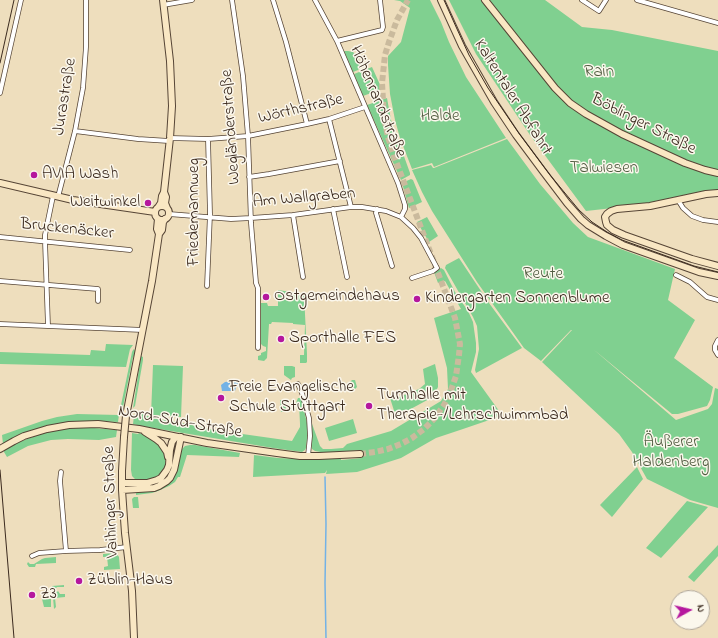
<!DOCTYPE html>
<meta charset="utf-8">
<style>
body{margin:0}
#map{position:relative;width:718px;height:638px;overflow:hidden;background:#eedebd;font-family:"Indie Flower",sans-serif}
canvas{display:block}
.north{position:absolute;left:670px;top:590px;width:40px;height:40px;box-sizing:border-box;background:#fbf7ec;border:1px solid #aea59a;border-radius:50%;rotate:82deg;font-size:11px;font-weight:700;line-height:16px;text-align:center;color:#3b2a1e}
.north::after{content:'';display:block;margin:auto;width:14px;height:18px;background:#b5179e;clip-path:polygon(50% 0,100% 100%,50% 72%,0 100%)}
</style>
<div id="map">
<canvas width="718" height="638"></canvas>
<div class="north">N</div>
</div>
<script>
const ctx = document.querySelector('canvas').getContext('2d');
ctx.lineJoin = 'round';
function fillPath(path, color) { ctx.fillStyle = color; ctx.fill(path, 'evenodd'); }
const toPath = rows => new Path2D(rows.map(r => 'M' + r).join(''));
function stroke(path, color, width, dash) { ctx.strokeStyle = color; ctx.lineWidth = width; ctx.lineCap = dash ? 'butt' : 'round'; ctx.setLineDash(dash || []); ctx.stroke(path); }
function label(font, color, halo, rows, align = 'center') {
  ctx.font = font + ' "Indie Flower",sans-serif'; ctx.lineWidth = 3; ctx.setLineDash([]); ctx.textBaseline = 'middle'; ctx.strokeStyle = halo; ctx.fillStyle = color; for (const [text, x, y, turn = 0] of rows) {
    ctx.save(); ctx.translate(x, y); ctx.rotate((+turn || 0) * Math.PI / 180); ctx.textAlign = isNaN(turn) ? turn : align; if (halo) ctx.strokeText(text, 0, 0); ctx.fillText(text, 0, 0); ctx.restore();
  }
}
fillPath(toPath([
 [394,0,430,0,441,22,449,42,466,77,506,138,434,167,432,163,412,169,400,138,395,120,390,94,388,65,388,56,401,42,410,8,400,1],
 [449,0,545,0,582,27,612,30,718,51,718,190,706,191,649,204,586,211,530,135,476,54],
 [344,51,348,51,353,52,355,54,359,60,360,67,358,70,353,72],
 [372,67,382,89,363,96,354,74],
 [387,98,391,120,410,173,410,175,401,180,367,105],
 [507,139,540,184,573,223,588,237,675,269,668,300,695,320,674,358,713,387,710,400,707,406,678,414,672,414,593,349,676,420,708,409,712,404,715,388,718,389,718,508,690,500,647,479,632,452,619,434,542,362,572,330,571,330,541,361,524,348,477,282,432,211,422,192,412,170,431,165,433,168,434,168],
 [411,179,413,180,422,202,409,208,402,183],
 [427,217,438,236,429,242,417,222],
 [459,258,489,303,522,348,476,373,475,370,479,349,477,326,473,317,445,268,446,265],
 [441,268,444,270,455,292,468,311,473,322,476,343,476,352,471,372,502,415,501,416,463,429,436,438,401,458,357,472,326,474,327,470,325,473,253,477,254,455,278,458,299,459,341,459,341,460,362,458,361,450,326,453,315,451,312,449,311,444,311,421,320,446,323,449,331,449,343,448,347,444,391,431,441,401,448,389,447,368,434,318,461,309,445,281,438,283,434,272],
 [278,290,304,294,307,354,307,362,306,363,300,363,300,355,304,355,305,325,293,324,293,323,272,322,271,324,269,324,267,358,264,361,258,360,258,356,261,355,261,353,266,351,266,347,263,346,261,344,261,303,267,303,268,306,278,306],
 [106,344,133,345,130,349,126,367,0,364,0,352,90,355,91,350,105,351],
 [134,349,135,351,135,355,133,357,122,412,121,412,121,405,132,352,133,350],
 [141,356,143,357,143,360,135,406,133,408],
 [435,364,438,378,438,387,435,393,431,398,396,417,390,398,399,397,419,389,425,384,423,369],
 [153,365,183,366,181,417,151,415],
 [284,366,292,366,295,367,295,377,292,378,291,380,284,375],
 [352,380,355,380,357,387,352,392,348,391,345,387],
 [298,398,300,398,302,401,307,423,308,430,306,448,305,450,302,452,273,448,141,426,133,424,134,416,140,413,153,418,182,423,214,430,292,441,300,427,300,424,299,403,296,403],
 [280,400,286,400,286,411,281,412],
 [77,414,119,415,118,422,91,421,66,422,39,428,13,438,3,444,2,435,42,421,57,417],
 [353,419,357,433,329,441,325,428],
 [83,427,117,430,116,437,99,440,68,439,51,440,28,446,7,457,4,452,4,450,19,442,44,433,57,430],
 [132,433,138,434,139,433,145,435,157,442,164,452,166,457,165,467,160,474,156,477,148,480,135,479,132,476,131,470],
 [190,445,195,445,240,453,239,457,187,455,180,477,178,477,175,482,169,486,158,491,152,493,136,495,136,492,149,492,159,489,170,481,182,449,185,446],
 [637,467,643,479,612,517,600,505],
 [134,497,138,497,139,508,133,508,132,499],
 [687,501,708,507,661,558,646,548],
 [718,545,718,556,694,582,688,577],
 [114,553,117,554,119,557,120,569,104,570,104,567,108,566,107,557,103,557,103,554],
 [56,557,56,566,56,563,36,564,35,567,29,567,27,564,28,562,30,564,34,564,42,559,45,558],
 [64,585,64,587,57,587,55,589,55,591,57,592,58,591,60,594,65,594,65,597,55,598,56,607,54,609,52,586],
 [42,599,51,599,51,607,44,607]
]), '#80d090');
fillPath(toPath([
 [235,381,242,382,242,385,241,387,236,387,235,391,222,391,221,385,225,382]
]), '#73b2e6');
stroke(toPath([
 [325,477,326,524,325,583,326,638]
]), '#73b2e6', 1.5);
stroke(toPath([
 [360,454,375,452,388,449,401,444,412,438,424,429,434,419,444,405,450,393,456,376,459,355,460,344,455,318,394,156,388,137,384,118,382,83,385,55,389,42,397,20,408,0]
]), '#caba9d', 6, [6, 3]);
const street = toPath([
 [232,0,243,76,248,136,251,223,256,283,258,288,258,348],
 [273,0,286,42,307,124],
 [315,0,337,41,398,183,405,205,405,209,401,217],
 [582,0,599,11,606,0],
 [637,0,718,23],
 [163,5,192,0],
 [337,41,382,30,383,27,380,0],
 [0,93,21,0],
 [329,119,351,207],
 [75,131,138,139,169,141],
 [170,138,208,139,248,136,307,124,329,119,365,107],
 [249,177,269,174,340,161],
 [58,197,75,131,83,88,86,47,86,0],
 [678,200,683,208,692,216,703,220,718,222],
 [333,209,347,277],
 [377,209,376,213,392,266],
 [169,214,231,219,251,218,293,215,351,207,362,207,386,211,401,217,413,228,421,238,437,268,433,271,412,278],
 [293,215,303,277],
 [0,237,130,250],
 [676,275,690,282,707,297,718,300],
 [0,281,98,289,98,301],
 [207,286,210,214,208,139],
 [0,324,143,330],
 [48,326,45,241,45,235,53,196],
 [718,340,715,346,715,350,718,355],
 [298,384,302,393,309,418,310,436,308,456],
 [61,472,60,481,66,551],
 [32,556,39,553,66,551,100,550,127,547]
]);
const secondary = toPath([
 [441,0,462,46,494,102,516,135,542,170,567,203,581,219,588,225,606,236,623,245,699,272,718,276],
 [485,0,555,88,570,103,586,114,622,134,685,163,705,170,718,173],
 [0,183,73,200,155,212],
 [164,192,166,197,165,203,167,208],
 [718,193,706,194,650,206,617,209,611,211,607,214,605,217,606,222,607,225,613,230,624,235,692,259,718,266],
 '155 213a7 7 0 1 1 14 0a7 7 0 1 1-14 0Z',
 [159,206,161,203,162,196,164,192,170,138,172,106,170,61,163,0],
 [159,234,162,230,163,222,165,219],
 [126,416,152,281,159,234,157,229,158,219],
 [145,432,156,439,161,443,167,452,168,457],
 [124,437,122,471,122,490,125,533,132,591,134,638],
 [0,449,14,441,24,436,47,429,69,425,98,424,139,429,207,443,277,453,300,456,319,456,360,454],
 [122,483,147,483,157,480,161,478,167,470,169,465,170,450,172,442,176,437],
 [122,490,154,488,159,486,167,481,170,478,174,470,181,437]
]);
stroke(street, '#564536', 5.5);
stroke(secondary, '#564536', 8);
stroke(street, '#fff', 4);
stroke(secondary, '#f9e7c3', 6);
stroke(toPath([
 [444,0,457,29,469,55,488,88,518,132,550,175,579,210,592,222,607,232,622,240,694,266,718,272],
 [0,63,14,0],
 [0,470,14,638]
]), '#3b2a1e', 1);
const secondaryBridge = toPath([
 [124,437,126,416]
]);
stroke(secondaryBridge, '#564536', 8, []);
stroke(secondaryBridge, '#f9e7c3', 6);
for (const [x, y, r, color] of [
 [34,175,4,"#b5179e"],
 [148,203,4,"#b5179e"],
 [266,297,4,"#b5179e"],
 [417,299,4,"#b5179e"],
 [281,339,4,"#b5179e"],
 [221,398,4,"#b5179e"],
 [369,406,4,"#b5179e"],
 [79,581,4,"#b5179e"],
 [32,595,4,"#b5179e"]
]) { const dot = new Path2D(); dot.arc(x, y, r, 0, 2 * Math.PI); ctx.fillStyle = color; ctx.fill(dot); stroke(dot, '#fbf7ec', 1.5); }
label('17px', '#505c40', '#fbf7ec', [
 ["Rain",599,73],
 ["Halde",440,117],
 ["Talwiesen",604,169],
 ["Reute",543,275],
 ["Äußerer",671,443],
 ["Haldenberg",671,463]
]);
label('17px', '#3b2a1e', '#fbf7ec', [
 ["Jurastraße",66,97,-81],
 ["Kaltentaler Abfahrt",512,98,58],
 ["Höhenrandstraße",377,102,67],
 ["Wörthstraße",301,110,-13],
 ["Böblinger Straße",643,125,27],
 ["Wegländerstraße",232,127,-94],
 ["Am Wallgraben",304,199,-5],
 ["Friedemannweg",195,212,-90],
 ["Bruckenäcker",67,230,6],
 ["Nord-Süd-Straße",180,423,10],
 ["Vaihinger Straße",112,502,-92]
]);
label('17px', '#3b2a1e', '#fbf7ec', [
 ["AVIA Wash",42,175],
 ["Weitwinkel",140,203,"right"],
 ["Ostgemeindehaus",274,297],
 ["Kindergarten Sonnenblume",425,299],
 ["Sporthalle FES",289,339],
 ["Freie Evangelische",229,388],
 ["Schule Stuttgart",229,408],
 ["Turnhalle mit",377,396],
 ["Therapie-/Lehrschwimmbad",377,416],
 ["Züblin-Haus",87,581],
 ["Z3",40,595]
], 'left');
</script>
